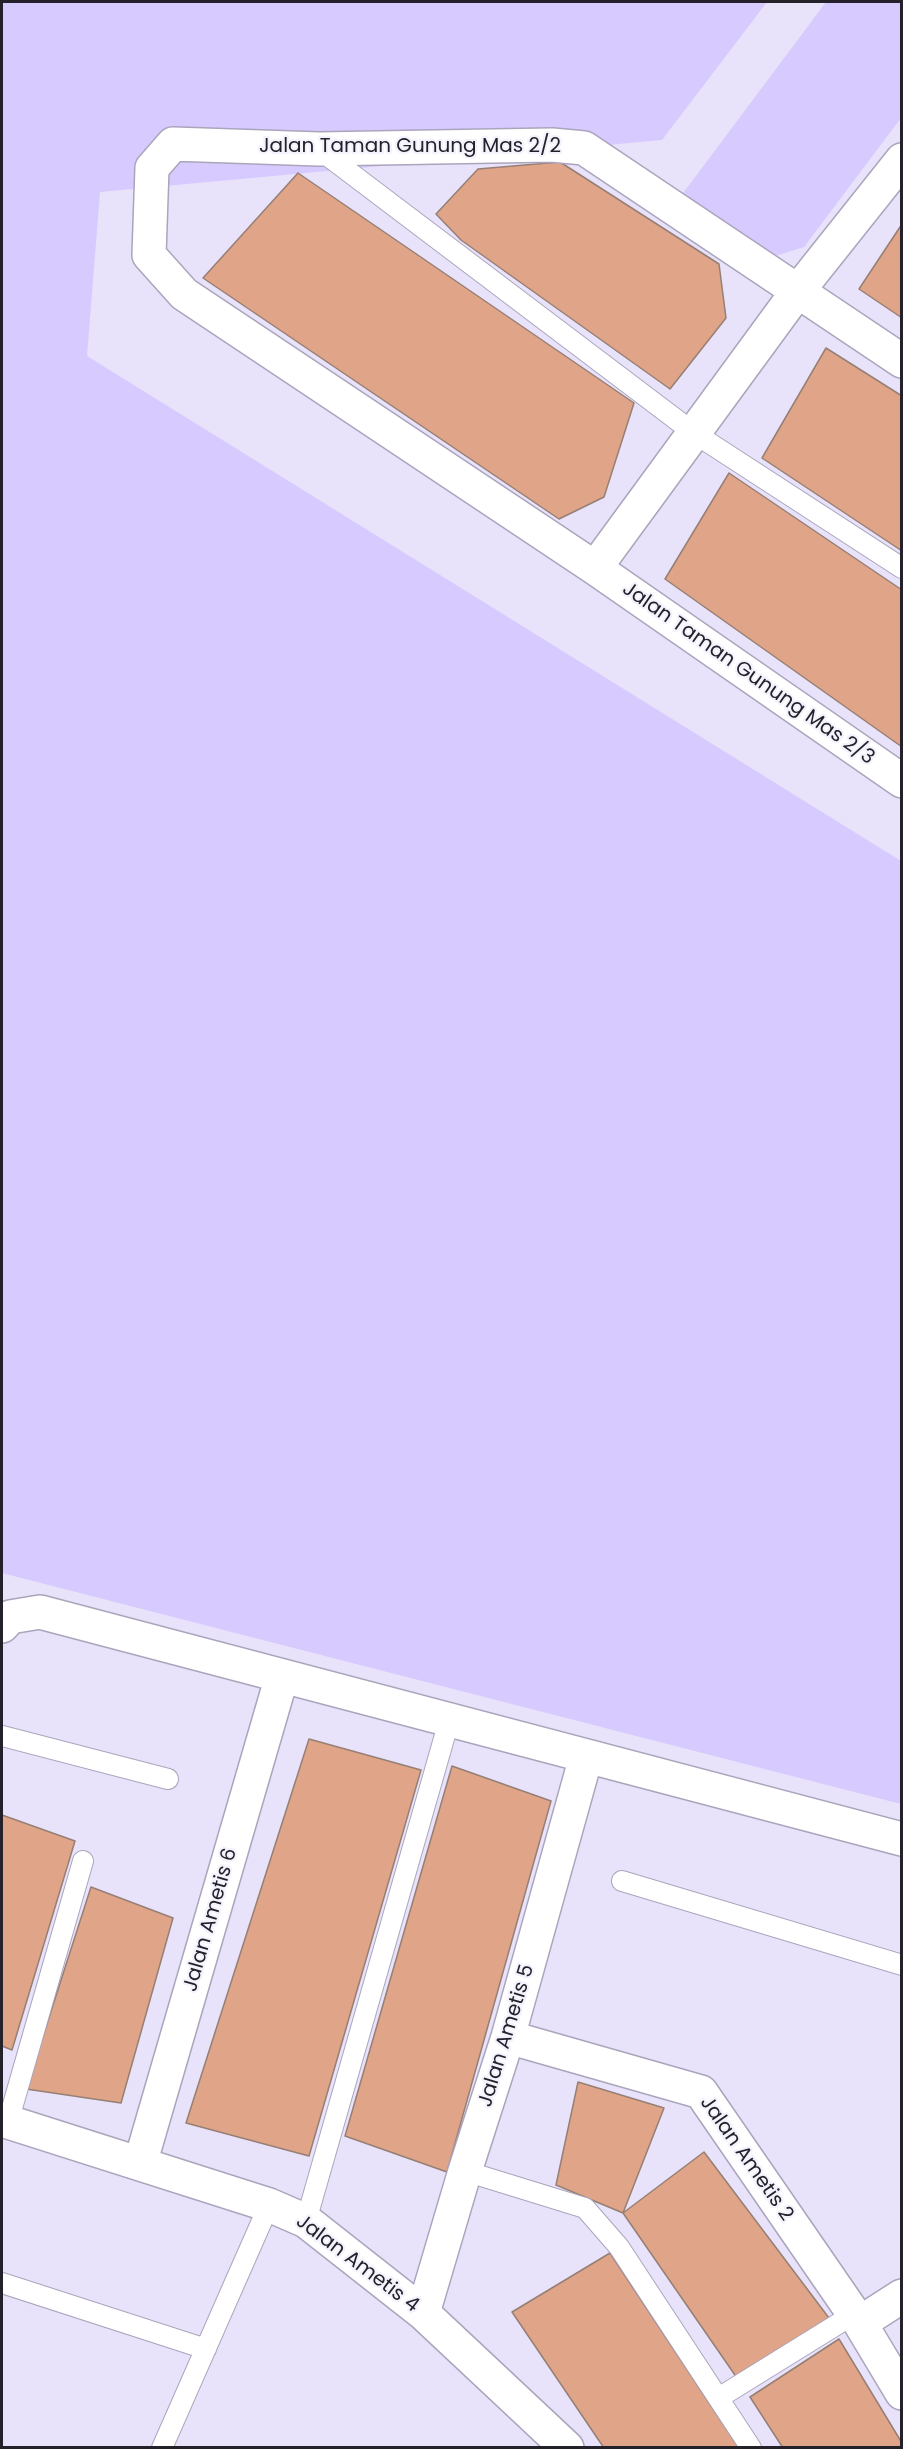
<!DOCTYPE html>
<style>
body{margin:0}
#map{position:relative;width:903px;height:2449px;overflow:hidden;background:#e8e2fa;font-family:Poppins,sans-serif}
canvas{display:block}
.frame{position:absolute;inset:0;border:3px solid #24212a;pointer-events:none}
</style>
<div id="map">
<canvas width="903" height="2449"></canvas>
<div class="frame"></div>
</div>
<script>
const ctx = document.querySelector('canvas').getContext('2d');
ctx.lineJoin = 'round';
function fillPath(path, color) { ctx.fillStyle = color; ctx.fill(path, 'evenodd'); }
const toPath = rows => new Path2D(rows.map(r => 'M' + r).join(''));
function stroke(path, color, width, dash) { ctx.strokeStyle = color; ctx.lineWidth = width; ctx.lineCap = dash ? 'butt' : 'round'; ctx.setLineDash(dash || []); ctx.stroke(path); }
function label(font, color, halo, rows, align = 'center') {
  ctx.font = font + ' Poppins,sans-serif'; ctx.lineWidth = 4.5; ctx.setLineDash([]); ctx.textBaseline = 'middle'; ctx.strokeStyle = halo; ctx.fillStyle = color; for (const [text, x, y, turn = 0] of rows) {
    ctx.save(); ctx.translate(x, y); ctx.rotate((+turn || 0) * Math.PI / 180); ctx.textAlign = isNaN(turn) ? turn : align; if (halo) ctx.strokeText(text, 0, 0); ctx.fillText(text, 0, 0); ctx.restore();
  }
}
fillPath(toPath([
 [2,2,767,2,662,140,100,192,87,356,901,861,901,1804,2,1573],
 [826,2,901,2,901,118,804,247,769,258,681,196]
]), '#d7cafe');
const building = toPath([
 [560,162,719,264,726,318,670,389,461,240,436,214,478,169,560,162],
 [298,173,634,403,604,497,559,519,203,278,298,173],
 [902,224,902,318,859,289,902,224],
 [826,348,902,396,902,551,762,458,826,348],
 [729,473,902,590,902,747,665,579,729,473],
 [309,1739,421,1770,309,2156,186,2123,309,1739],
 [452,1766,551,1801,447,2172,345,2136,452,1766],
 [2,1815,75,1841,12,2050,2,2046,2,1815],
 [91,1887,173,1918,121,2103,26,2089,91,1887],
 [578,2082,664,2108,623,2213,556,2185,578,2082],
 [704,2152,829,2318,737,2378,623,2213,704,2152],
 [610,2253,739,2448,604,2448,512,2312,610,2253],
 [839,2339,902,2443,902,2448,783,2448,750,2397,839,2339]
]);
fillPath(building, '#e0a588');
stroke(building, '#967f74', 1.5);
const service = toPath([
 [320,150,694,433,902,568],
 [2,1736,168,1779],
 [622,1881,902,1965],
 [8,2122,83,1861],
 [465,2171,585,2208,619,2247,751,2448],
 [306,2221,449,1721],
 [2,2283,206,2349],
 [720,2397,854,2314],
 [162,2448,269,2205]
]);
const minor = toPath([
 [902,361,584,148,552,145,319,149,173,144,152,168,149,255,184,294,595,568,902,781],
 [595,568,797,292,902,160],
 [2,1626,10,1617,40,1612,902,1839],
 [508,2037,701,2092,860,2323,902,2393],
 [2,2120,269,2205,306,2221,423,2313,567,2448],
 [140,2164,282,1676],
 [423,2313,465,2171,508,2037,586,1757],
 [860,2323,902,2296]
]);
stroke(service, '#aba5bc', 22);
stroke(minor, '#aba5bc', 36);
stroke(service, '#fff', 20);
stroke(minor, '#fff', 33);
label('20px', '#24212a', '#f4f2fc', [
 ["Jalan Taman Gunung Mas 2/2",410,147],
 ["Jalan Taman Gunung Mas 2/3",748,674,35],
 ["Jalan Ametis 6",211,1920,-74],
 ["Jalan Ametis 5",507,2036,-73],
 ["Jalan Ametis 2",746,2159,55],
 ["Jalan Ametis 4",357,2264,37]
]);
</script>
